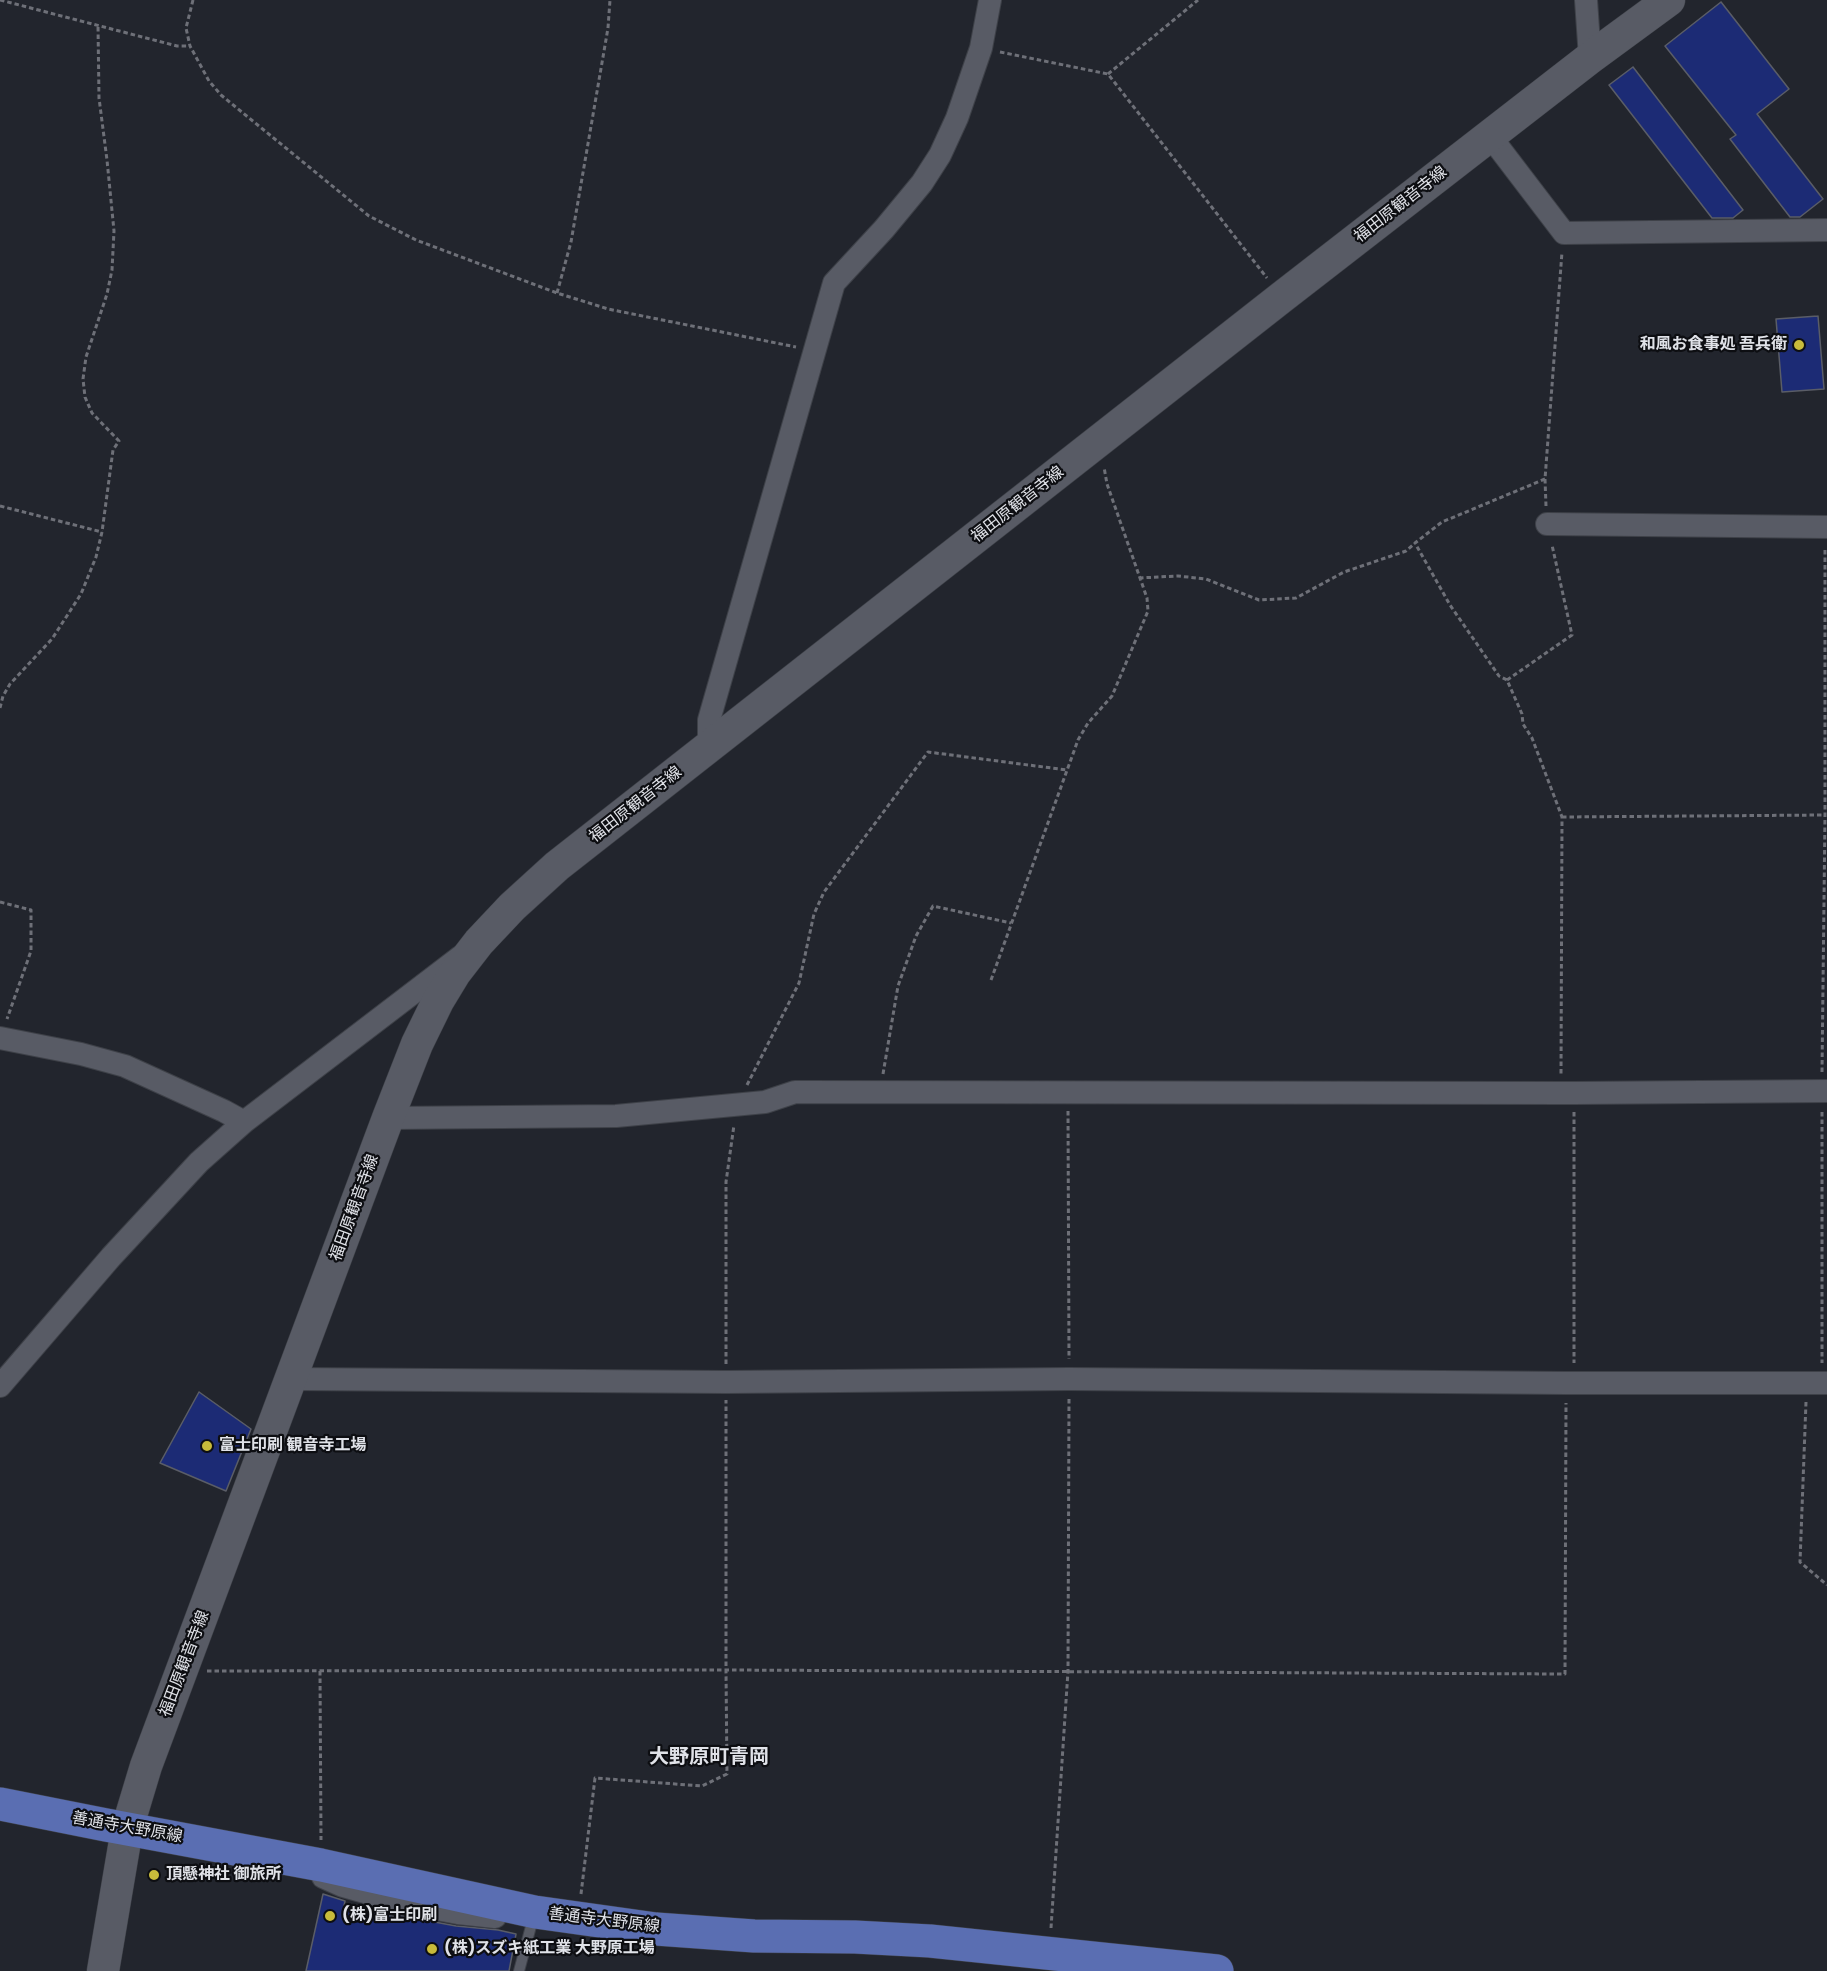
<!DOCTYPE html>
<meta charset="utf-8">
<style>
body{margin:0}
canvas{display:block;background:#22252d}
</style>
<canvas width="1827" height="1971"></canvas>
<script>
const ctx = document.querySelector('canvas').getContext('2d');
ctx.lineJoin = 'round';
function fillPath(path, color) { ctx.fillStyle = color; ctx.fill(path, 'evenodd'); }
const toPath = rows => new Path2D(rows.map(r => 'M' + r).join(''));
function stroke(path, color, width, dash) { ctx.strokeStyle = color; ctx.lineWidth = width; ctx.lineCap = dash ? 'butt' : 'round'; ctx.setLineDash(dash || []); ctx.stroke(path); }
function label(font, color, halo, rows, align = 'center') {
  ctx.font = font + ' Poppins,"Noto Sans JP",sans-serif'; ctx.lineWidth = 4.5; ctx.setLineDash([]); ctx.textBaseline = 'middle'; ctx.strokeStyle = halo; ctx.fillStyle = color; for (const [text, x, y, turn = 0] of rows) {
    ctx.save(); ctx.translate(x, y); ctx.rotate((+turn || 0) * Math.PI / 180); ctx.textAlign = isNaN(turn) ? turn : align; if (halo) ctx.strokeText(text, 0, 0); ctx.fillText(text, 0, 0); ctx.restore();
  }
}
const building = toPath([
 [1721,2,1789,89,1757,114,1823,199,1800,217,1790,217,1730,139,1736,135,1665,46,1721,2],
 [1633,67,1743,210,1733,218,1712,218,1609,85,1633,67],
 [1818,316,1824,389,1782,392,1776,319,1818,316],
 [199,1392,251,1429,226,1491,160,1463,199,1392],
 [323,1894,345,1901,344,1906,396,1917,397,1915,456,1926,498,1930,516,1934,509,1971,306,1971,323,1894]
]);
fillPath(building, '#1c2b75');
stroke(building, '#5a5d67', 1.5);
const service = toPath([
 [519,1971,534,1915]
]);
const minor = toPath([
 [1586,0,1590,58],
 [1490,136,1564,233,1827,230],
 [1547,524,1827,527],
 [709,748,709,720,834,283,884,229,922,183,940,155,957,118,981,48,990,0],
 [0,1038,81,1054,125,1066,224,1111,244,1122],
 [388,1118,616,1116,765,1102,795,1092,1574,1093,1827,1091],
 [292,1379,726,1382,1069,1379,1566,1383,1827,1383],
 [0,1386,111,1257,199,1162,244,1122,460,957],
 [323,1877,343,1886,400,1902,458,1913,495,1917]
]);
const secondary = toPath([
 [103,1971,127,1829,146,1766,388,1118,417,1044,438,1001,455,973,479,942,512,907,557,866,1282,297,1590,58,1669,0]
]);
const primary = toPath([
 [0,1804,106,1825,321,1865,535,1912,656,1929,754,1936,855,1937,930,1941,1217,1971]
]);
stroke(service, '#3e4148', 12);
stroke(minor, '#3e4148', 24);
stroke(secondary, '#3e4148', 33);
stroke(primary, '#3e4148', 34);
stroke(toPath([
 [0,0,177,46,190,46],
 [193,0,186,28,190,46,209,81,221,95,369,216,416,240,557,293,608,309,796,347],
 [1000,52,1108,74,1267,278],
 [1108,74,1198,0],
 [557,293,571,242,608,28,610,0],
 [1545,479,1442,522,1415,543,1450,605,1499,676,1507,680,1522,714,1523,724,1532,738,1562,817,1561,1074],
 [0,506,102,532],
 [1546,506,1545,479,1562,252],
 [1139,578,1178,576,1206,579,1259,600,1296,598,1344,572,1406,551,1415,543],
 [1507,680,1572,635,1552,545],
 [0,708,3,696,10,684,52,639,81,594,96,557,102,532,113,450,119,441,92,413,85,397,83,379,86,357,107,294,112,270,114,231,107,160,99,98,98,26],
 [1562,817,1824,815],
 [0,902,31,910,31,951,7,1019],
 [991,980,1078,740,1088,723,1112,696,1148,611,1147,598,1107,484,1104,467],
 [1822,1072,1825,815,1825,548],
 [883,1074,898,986,916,936,933,906,1011,923],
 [747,1085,799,983,814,914,824,892,928,752,1067,770],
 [1068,1111,1069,1359],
 [1574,1112,1574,1363],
 [1822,1112,1822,1363],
 [726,1364,726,1182,734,1125],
 [1806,1402,1800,1562,1827,1585],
 [207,1671,726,1670,1565,1674,1566,1403],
 [320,1671,321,1840],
 [581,1894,595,1778,702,1786,727,1774,726,1670,726,1400],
 [1051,1928,1068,1671,1069,1399]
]), '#6e7078', 3, [4.5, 3]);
stroke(service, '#585b65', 10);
stroke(minor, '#585b65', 22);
stroke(secondary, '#585b65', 32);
stroke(primary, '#5a6eb2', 33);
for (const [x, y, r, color] of [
 [1799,345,6,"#c8bb3b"],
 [207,1446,6,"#c8bb3b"],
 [154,1875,6,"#c8bb3b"],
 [330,1916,6,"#c8bb3b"],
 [432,1949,6,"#c8bb3b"]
]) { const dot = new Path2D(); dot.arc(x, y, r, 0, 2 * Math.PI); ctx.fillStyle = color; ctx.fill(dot); stroke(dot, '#0d0e12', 2); }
label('16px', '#e0e2e8', '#0d0e12', [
 ["福田原観音寺線",1401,205,-38],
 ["福田原観音寺線",1018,505,-38],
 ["福田原観音寺線",636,805,-38],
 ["福田原観音寺線",355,1208,-70],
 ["福田原観音寺線",185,1664,-69],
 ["善通寺大野原線",127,1828,10],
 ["善通寺大野原線",604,1921,7]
]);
label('bold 16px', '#e0e2e8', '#0d0e12', [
 ["和風お食事処 吾兵衛",1787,345,"right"],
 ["富士印刷 観音寺工場",219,1446],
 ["頂懸神社 御旅所",166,1875],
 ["(株)富士印刷",342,1916],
 ["(株)スズキ紙工業 大野原工場",444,1949]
], 'left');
label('bold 20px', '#e0e2e8', '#0d0e12', [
 ["大野原町青岡",709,1758]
]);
</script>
